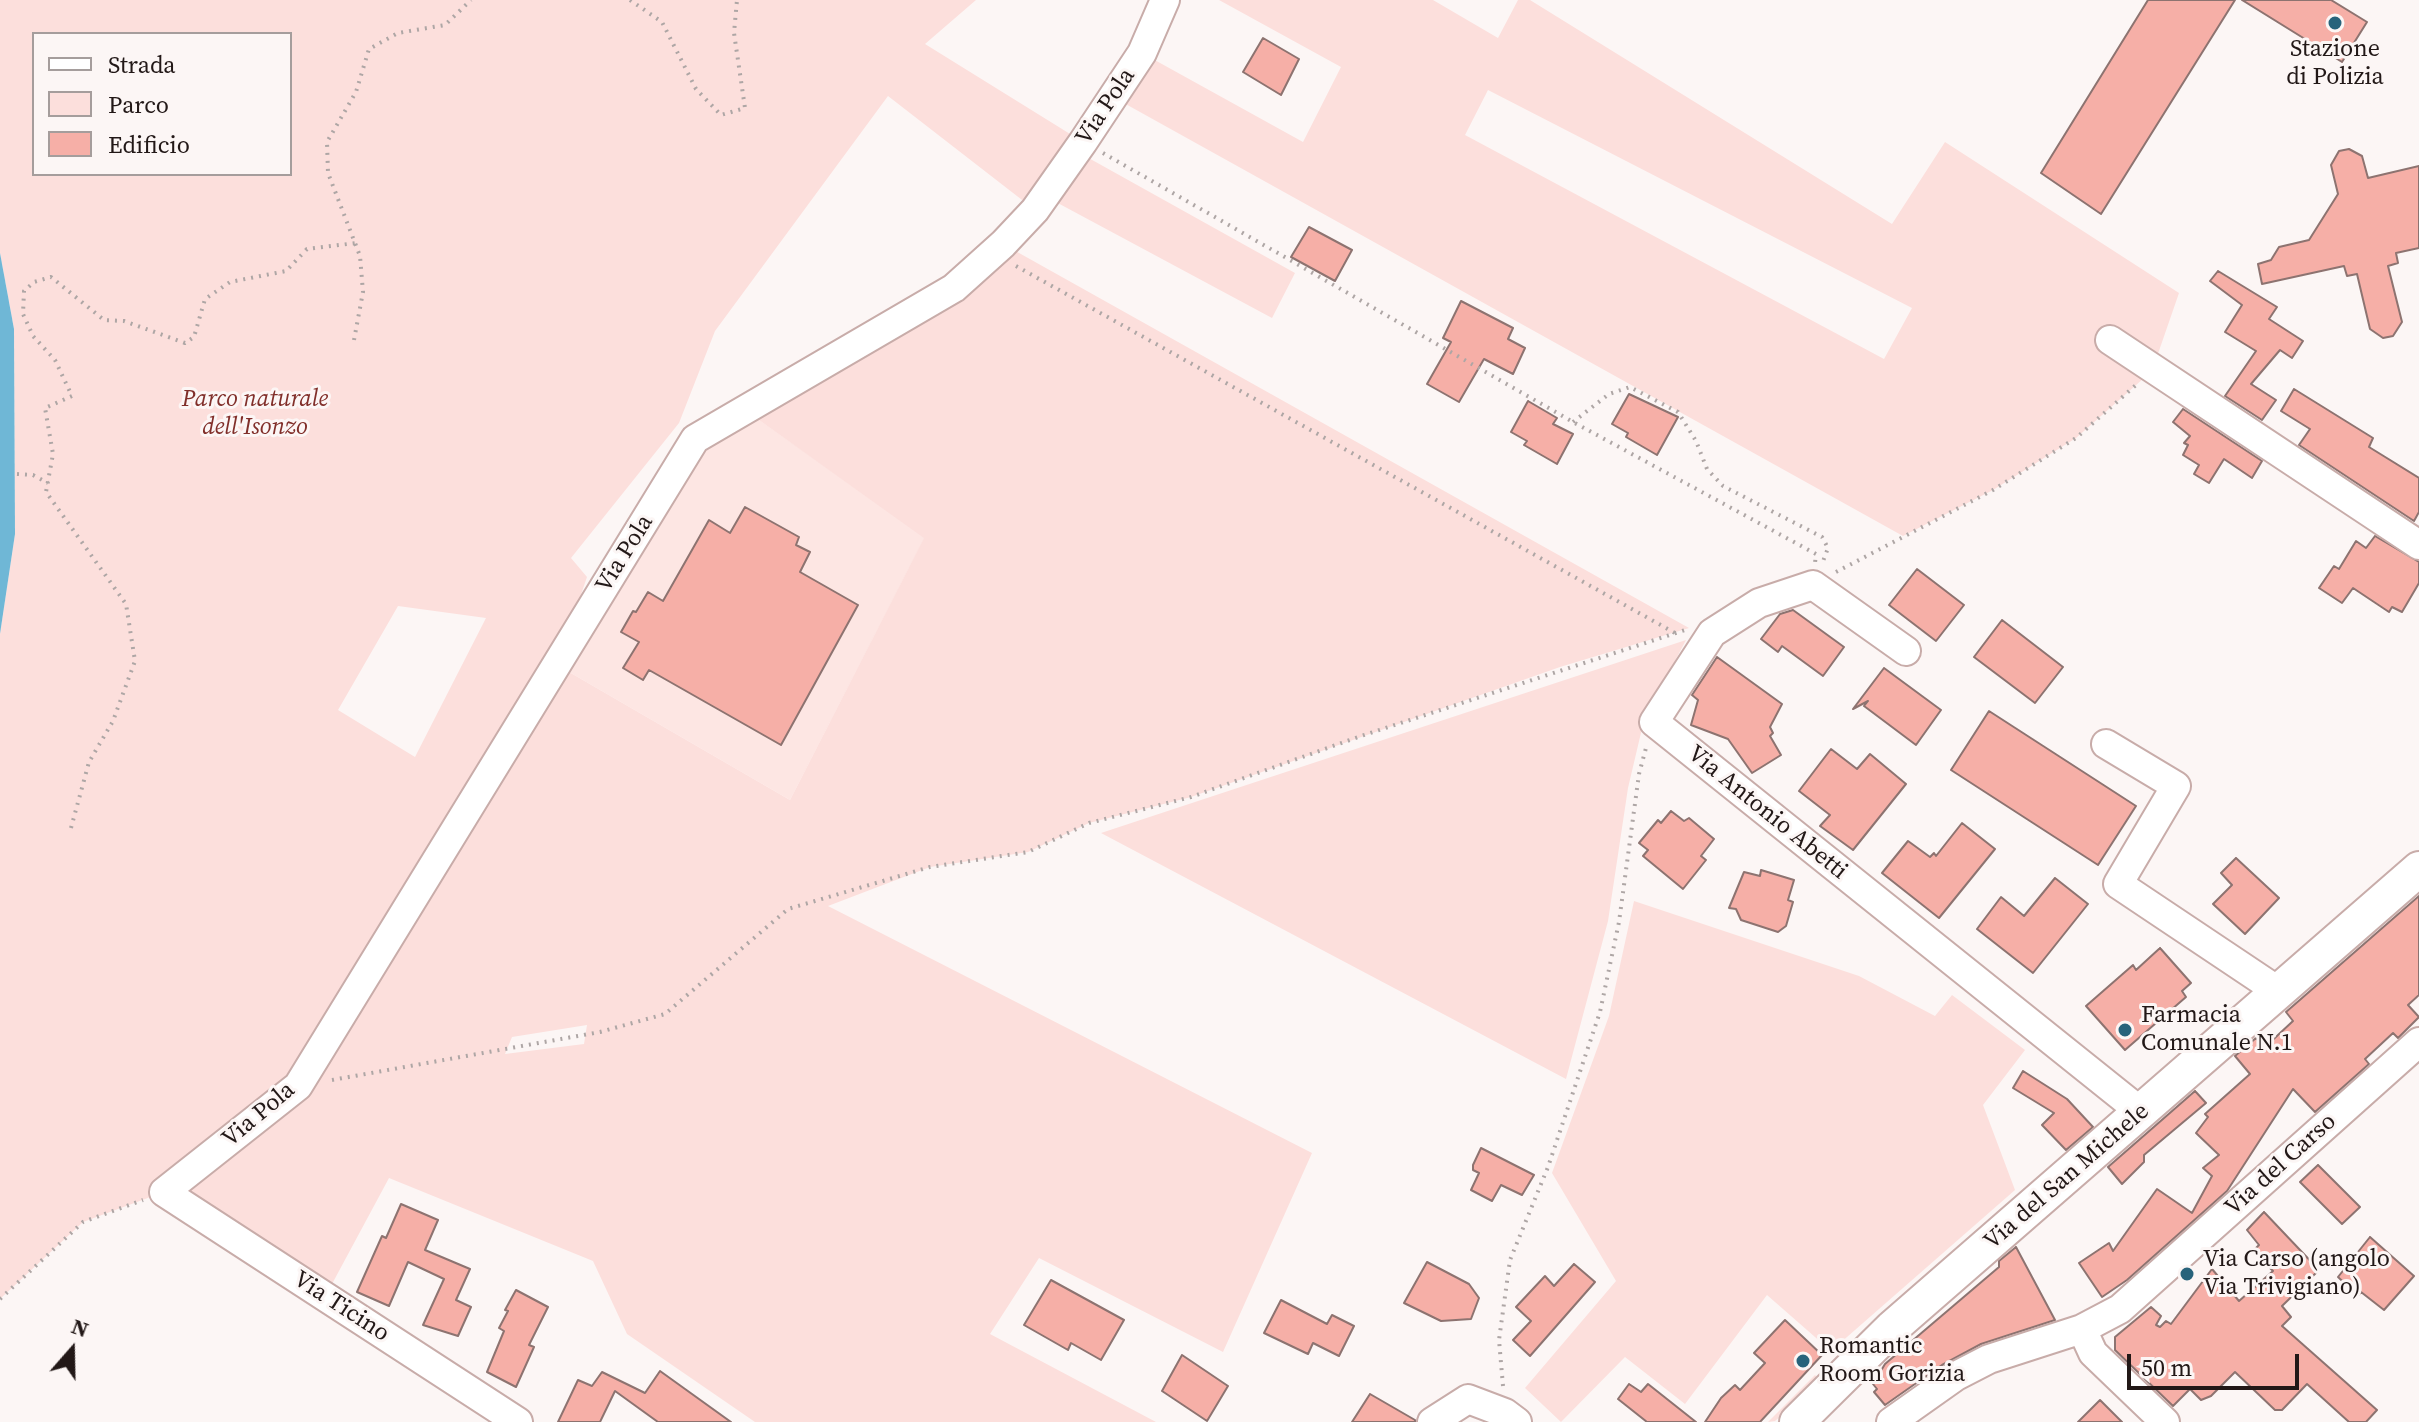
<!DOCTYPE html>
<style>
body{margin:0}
#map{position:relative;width:2419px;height:1422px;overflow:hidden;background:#fcf6f5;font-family:"Source Serif 4",serif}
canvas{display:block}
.legend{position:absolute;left:32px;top:32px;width:260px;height:144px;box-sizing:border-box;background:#fcf6f5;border:2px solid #a59d9c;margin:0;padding:10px 14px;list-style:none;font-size:24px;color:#221817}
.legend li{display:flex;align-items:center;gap:16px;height:40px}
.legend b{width:40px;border:2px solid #a59d9c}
.north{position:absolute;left:32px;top:1310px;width:80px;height:80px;-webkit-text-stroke:6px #fcf6f5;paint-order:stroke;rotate:20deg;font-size:22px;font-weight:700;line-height:32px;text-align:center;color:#221817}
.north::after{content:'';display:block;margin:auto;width:28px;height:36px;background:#221817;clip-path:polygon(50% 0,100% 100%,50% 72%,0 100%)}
.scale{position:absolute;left:2127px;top:1354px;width:172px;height:36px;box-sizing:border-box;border:4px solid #221817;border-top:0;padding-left:10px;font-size:24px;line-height:28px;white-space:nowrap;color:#221817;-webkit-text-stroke:6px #fcf6f5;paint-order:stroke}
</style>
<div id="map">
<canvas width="2419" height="1422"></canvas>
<ul class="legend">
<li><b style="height:10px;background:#fff"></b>Strada</li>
<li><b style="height:22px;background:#fcdfdc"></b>Parco</li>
<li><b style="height:22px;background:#f6afa7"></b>Edificio</li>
</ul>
<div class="north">N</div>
<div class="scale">50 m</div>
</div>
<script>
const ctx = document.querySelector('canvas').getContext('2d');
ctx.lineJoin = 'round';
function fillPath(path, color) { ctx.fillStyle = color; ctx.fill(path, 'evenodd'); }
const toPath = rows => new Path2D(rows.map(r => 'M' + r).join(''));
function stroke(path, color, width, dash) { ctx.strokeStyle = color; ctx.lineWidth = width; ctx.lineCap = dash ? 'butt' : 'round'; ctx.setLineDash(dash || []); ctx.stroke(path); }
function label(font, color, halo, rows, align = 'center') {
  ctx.font = font + ' "Source Serif 4",serif'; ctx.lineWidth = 6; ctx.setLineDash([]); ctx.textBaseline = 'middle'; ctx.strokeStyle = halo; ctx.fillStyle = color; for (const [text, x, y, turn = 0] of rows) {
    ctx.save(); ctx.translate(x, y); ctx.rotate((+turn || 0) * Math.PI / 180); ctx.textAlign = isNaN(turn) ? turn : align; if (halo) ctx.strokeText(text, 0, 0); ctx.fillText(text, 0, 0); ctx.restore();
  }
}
fillPath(toPath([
 [745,410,925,537,790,800,557,665,695,439]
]), '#fde6e3');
fillPath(toPath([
 [0,0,976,0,925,44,1083,142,1035,210,888,96,715,331,679,423,571,558,587,577,557,665,790,800,924,538,745,410,1003,244,1689,628,1560,667,1191,797,1089,823,1028,852,930,867,828,906,1312,1153,1223,1352,1039,1258,990,1334,1156,1422,755,1422,627,1334,593,1261,389,1178,325,1297,164,1192,83,1222,0,1299,0,634,15,534,14,329,0,253],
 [34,34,290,34,290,174,34,174],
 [398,606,486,618,415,757,338,710],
 [587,1025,584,1044,505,1054,512,1037],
 [1219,0,1433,0,1498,38,1518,0,1530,0,1892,224,1945,142,2179,293,2152,371,2076,438,1993,490,1903,536,1113,97,1142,53,1303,142,1341,67],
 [1488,90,1912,308,1884,359,1465,135],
 [1085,156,1295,273,1272,318,1054,201],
 [1686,640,1644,720,1628,788,1608,921,1566,1079,1101,833],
 [1634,901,1859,976,1935,1016,1952,995,2025,1050,1983,1105,2015,1190,1831,1351,1767,1295,1685,1404,1625,1357,1561,1422,1525,1388,1616,1281,1552,1173,1609,1016],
 [1815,1375,1821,1382,1775,1421,1768,1422]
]), '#fcdfdc');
fillPath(toPath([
 [0,253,14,329,15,534,0,634]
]), '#6fb7d6');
const building = toPath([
 [2148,0,2235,0,2101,214,2041,173,2148,0],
 [2242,0,2331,0,2367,22,2342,62,2242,0],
 [1263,38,1299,59,1281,95,1243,72,1263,38],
 [2349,149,2362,156,2368,178,2419,166,2419,248,2396,253,2398,263,2388,266,2402,322,2393,336,2383,338,2370,329,2357,274,2347,276,2344,266,2262,284,2258,264,2271,260,2279,247,2309,240,2338,194,2331,165,2339,151,2349,149],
 [1309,227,1352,250,1335,281,1291,257,1309,227],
 [2218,271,2277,307,2269,319,2303,341,2292,358,2280,350,2251,384,2276,400,2262,420,2225,396,2256,351,2225,332,2242,305,2210,281,2218,271],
 [1461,301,1513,328,1508,339,1525,348,1513,374,1484,359,1459,402,1427,384,1451,342,1443,338,1461,301],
 [2294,389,2373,438,2369,447,2419,478,2419,512,2414,521,2299,445,2310,429,2281,411,2294,389],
 [1629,394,1678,417,1657,455,1626,437,1628,433,1612,424,1629,394],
 [1528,401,1557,418,1553,424,1573,434,1557,464,1524,445,1527,441,1511,432,1528,401],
 [2183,409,2262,461,2252,478,2224,459,2209,483,2194,474,2199,465,2183,455,2188,445,2184,443,2190,436,2173,422,2183,409],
 [745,507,799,537,796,545,810,552,800,572,858,605,781,745,649,670,643,680,623,668,639,642,621,632,633,611,636,612,648,592,663,601,709,520,730,533,745,507],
 [2375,536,2419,562,2419,583,2402,612,2392,607,2389,612,2353,588,2342,603,2319,588,2334,566,2339,569,2356,541,2366,548,2375,536],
 [1917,569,1964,605,1936,641,1889,605,1917,569],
 [1793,610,1844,647,1823,676,1782,646,1778,652,1761,639,1780,614,1793,610],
 [2002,620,2063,667,2035,703,1974,657,2002,620],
 [1717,657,1782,704,1770,727,1773,733,1770,736,1781,755,1752,773,1728,739,1691,725,1698,700,1692,695,1717,657],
 [1884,668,1941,710,1916,745,1864,706,1868,701,1853,709,1884,668],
 [1989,711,2136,806,2098,865,1951,770,1989,711],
 [1831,749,1857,769,1870,754,1906,784,1853,850,1820,826,1830,815,1799,791,1831,749],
 [1671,811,1684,821,1689,818,1714,839,1701,856,1706,860,1683,889,1643,856,1648,850,1639,843,1658,820,1661,823,1671,811],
 [1962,823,1995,849,1939,918,1882,873,1908,841,1930,857,1934,853,1936,856,1962,823],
 [2236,858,2279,898,2245,934,2213,904,2232,885,2221,873,2236,858],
 [1761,870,1794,880,1788,900,1793,902,1786,926,1778,932,1741,920,1736,909,1729,908,1744,872,1760,876,1761,870],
 [2055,878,2088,904,2033,973,1977,929,2001,897,2024,916,2055,878],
 [2419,896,2419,995,2408,1005,2419,1017,2398,1038,2393,1033,2365,1059,2369,1064,2315,1112,2293,1089,2227,1191,2127,1280,2102,1297,2079,1263,2109,1243,2113,1251,2157,1189,2192,1213,2212,1176,2203,1168,2219,1155,2196,1133,2208,1117,2205,1114,2250,1074,2235,1056,2256,1038,2264,1048,2293,1021,2286,1012,2419,896],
 [2160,948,2191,983,2182,991,2186,997,2125,1050,2086,1006,2133,965,2136,970,2160,948],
 [2023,1071,2067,1099,2093,1127,2066,1150,2042,1125,2054,1113,2013,1088,2023,1071],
 [2195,1091,2206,1103,2144,1155,2144,1162,2122,1184,2108,1167,2195,1091],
 [1481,1148,1534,1175,1522,1195,1501,1185,1492,1201,1471,1190,1479,1173,1473,1170,1473,1165,1481,1148],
 [2318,1165,2360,1207,2342,1224,2300,1182,2318,1165],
 [401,1204,438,1220,425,1250,470,1269,456,1300,471,1307,458,1336,423,1325,444,1279,408,1262,389,1306,357,1292,382,1236,386,1238,401,1204],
 [2264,1212,2319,1270,2282,1306,2291,1317,2282,1326,2377,1410,2366,1422,2349,1422,2307,1384,2282,1410,2275,1410,2235,1372,2211,1396,2201,1400,2190,1389,2173,1406,2115,1350,2115,1337,2151,1307,2161,1316,2156,1325,2160,1327,2166,1321,2171,1324,2212,1269,2239,1301,2273,1271,2253,1251,2259,1245,2247,1230,2264,1212],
 [2370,1237,2414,1276,2384,1310,2361,1292,2358,1296,2338,1277,2370,1237],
 [2016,1247,2055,1320,1981,1344,1942,1365,1885,1405,1874,1392,1877,1389,1873,1384,1885,1364,1999,1267,1999,1261,2016,1247],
 [1427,1262,1469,1284,1479,1298,1471,1319,1441,1321,1404,1303,1427,1262],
 [1574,1264,1595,1282,1530,1356,1513,1340,1531,1321,1516,1307,1545,1276,1554,1286,1574,1264],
 [1051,1280,1124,1320,1101,1360,1071,1343,1068,1350,1024,1325,1051,1280],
 [516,1290,548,1307,529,1345,534,1347,516,1387,487,1372,504,1331,499,1328,508,1311,505,1310,516,1290],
 [1281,1300,1327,1324,1332,1315,1354,1326,1339,1356,1313,1343,1308,1354,1264,1333,1281,1300],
 [1785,1320,1822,1355,1760,1422,1705,1422,1721,1398,1735,1385,1740,1390,1765,1363,1754,1353,1785,1320],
 [1182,1355,1228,1386,1207,1421,1162,1391,1182,1355],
 [660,1371,731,1422,658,1422,615,1391,600,1422,558,1422,578,1380,592,1386,602,1372,645,1393,660,1371],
 [1629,1384,1641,1392,1648,1384,1696,1422,1647,1422,1618,1399,1629,1384],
 [1370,1394,1415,1420,1415,1422,1352,1422,1370,1394],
 [2100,1400,2122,1422,2078,1422,2100,1400]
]);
fillPath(building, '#f6afa7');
stroke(building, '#8d7370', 2);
const minor = toPath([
 [2110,340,2419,545],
 [1906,651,1813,585,1759,603,1712,633,1654,722,2141,1112],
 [2106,744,2176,786,2118,884,2278,991],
 [2082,1329,2093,1353,2165,1422],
 [518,1422,164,1192,298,1086,695,439,954,288,1003,244,1035,210,1083,142,1142,53,1165,0],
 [1432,1422,1468,1399,1505,1413,1517,1422],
 [1891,1422,1956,1376,1989,1359,2082,1329,2120,1309,2419,1042]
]);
const major = toPath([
 [1797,1422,1892,1328,2419,869]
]);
stroke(minor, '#c8aca9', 32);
stroke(major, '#c8aca9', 38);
stroke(toPath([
 [630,0,662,22,696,89,721,115,745,108,734,33,737,0],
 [1103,153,1573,422,1816,554,1815,563],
 [1016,266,1675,633],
 [354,340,363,292,360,256,328,173,327,142,356,92,369,49,398,33,445,25,471,0],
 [1573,422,1609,394,1630,387,1678,412,1696,441,1707,469,1723,486,1822,537,1828,548,1822,564],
 [17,474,33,475,48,483],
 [1836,572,1993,490,2076,438,2136,385],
 [71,828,89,762,113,721,135,661,126,604,46,492,53,454,45,408,72,396,55,360,33,336,23,314,24,291,34,282,51,277,104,320,124,321,185,343,194,337,205,299,230,282,286,271,307,249,356,243],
 [332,1080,600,1032,665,1014,788,909,930,867,1028,852,1089,823,1191,797,1361,736,1685,630],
 [0,1299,83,1222,143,1200],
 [1503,1386,1499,1340,1510,1260,1548,1167,1600,1012,1619,922,1639,774,1646,748]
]), '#aea6a5', 4, [2, 6]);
stroke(minor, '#fff', 28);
stroke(major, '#fff', 34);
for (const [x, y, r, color] of [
 [2335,23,8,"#28637b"],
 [2125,1030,8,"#28637b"],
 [2187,1274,8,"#28637b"],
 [1803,1361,8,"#28637b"]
]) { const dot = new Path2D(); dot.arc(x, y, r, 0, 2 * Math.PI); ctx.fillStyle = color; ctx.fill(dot); stroke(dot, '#fcf6f5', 3); }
label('24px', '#221817', '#fcf6f5', [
 ["Stazione",2335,50,"center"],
 ["di Polizia",2335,78,"center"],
 ["Farmacia",2141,1016],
 ["Comunale N.1",2141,1044],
 ["Via Carso (angolo",2203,1260],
 ["Via Trivigiano)",2203,1288],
 ["Romantic",1819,1347],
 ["Room Gorizia",1819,1375]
], 'left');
label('24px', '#221817', '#fcf6f5', [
 ["Via Pola",1106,107,-56],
 ["Via Pola",625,554,-58],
 ["Via Antonio Abetti",1767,813,39],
 ["Via Pola",259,1115,-40],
 ["Via del Carso",2281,1165,-42],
 ["Via del San Michele",2067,1177,-41],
 ["Via Ticino",341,1307,33]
]);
label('italic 24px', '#812f2a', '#fcf6f5', [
 ["Parco naturale",255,400],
 ["dell'Isonzo",255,428]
]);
</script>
